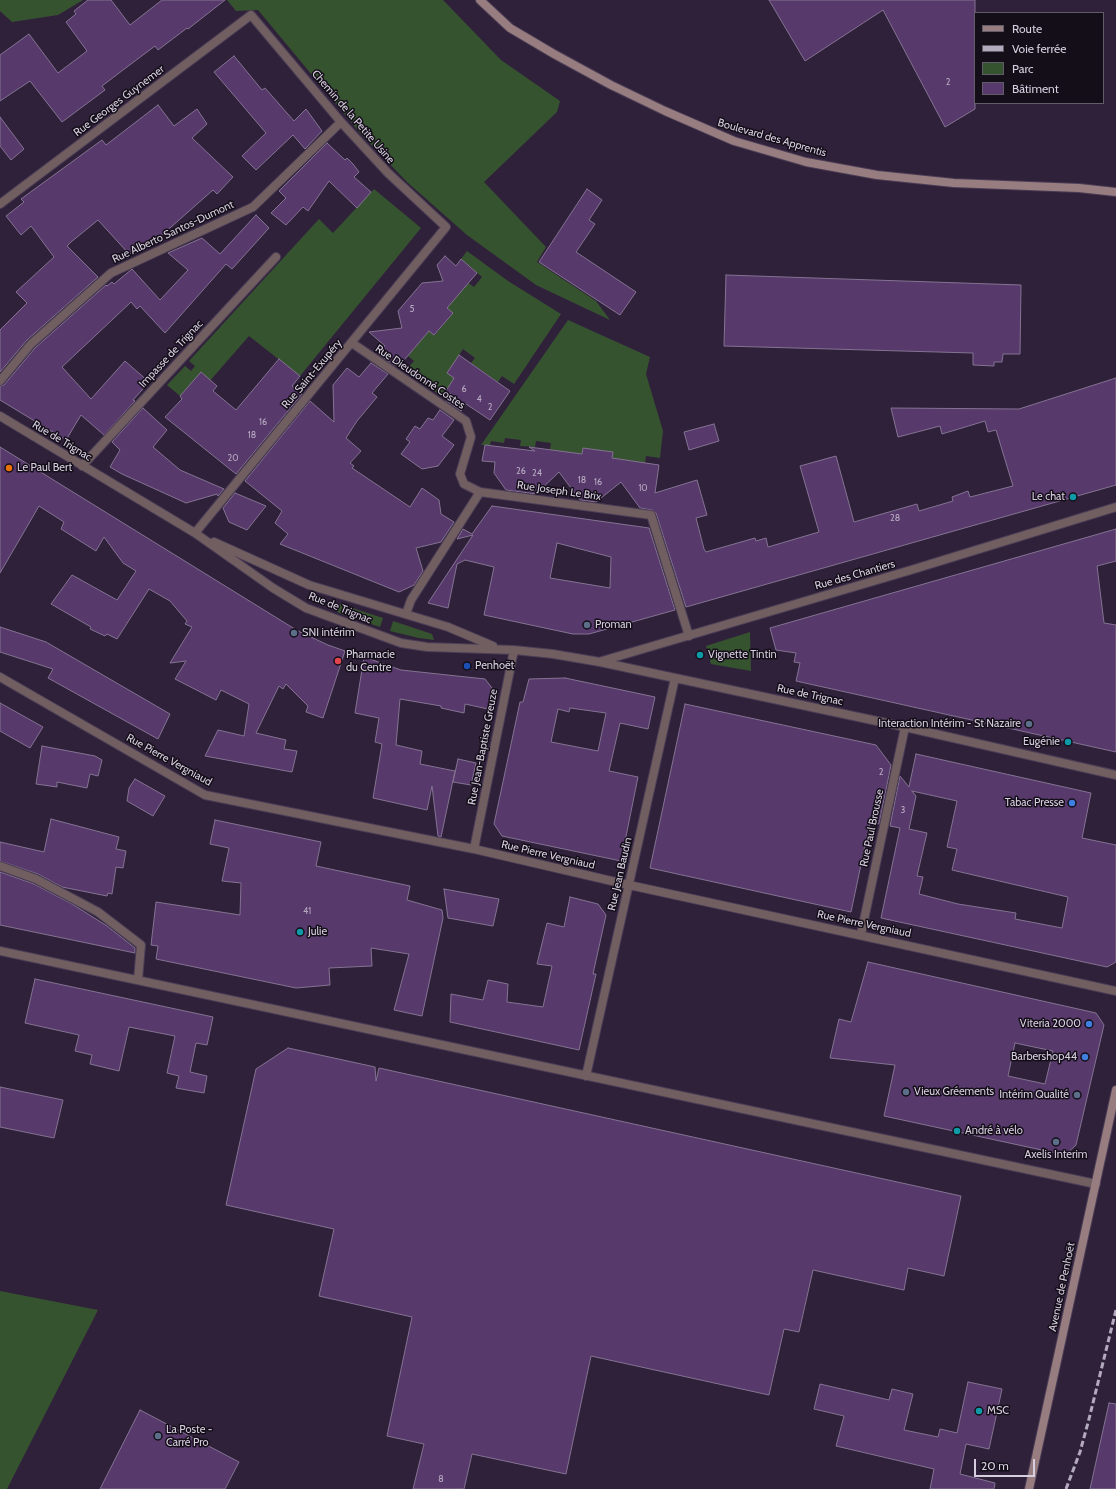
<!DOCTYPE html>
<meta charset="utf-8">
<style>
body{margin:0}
#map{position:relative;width:1116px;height:1489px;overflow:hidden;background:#30213b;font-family:Cabin,sans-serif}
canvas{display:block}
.legend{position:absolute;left:974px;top:12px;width:130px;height:92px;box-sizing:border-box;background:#140e19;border:1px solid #625b68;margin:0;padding:5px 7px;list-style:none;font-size:12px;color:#d7cedf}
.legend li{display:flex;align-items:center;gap:8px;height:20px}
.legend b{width:20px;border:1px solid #625b68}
.scale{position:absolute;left:974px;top:1459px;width:61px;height:18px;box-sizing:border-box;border:2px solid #d7cedf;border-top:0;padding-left:5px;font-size:12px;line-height:14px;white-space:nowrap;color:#d7cedf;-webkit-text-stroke:3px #140e19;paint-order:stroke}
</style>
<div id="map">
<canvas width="1116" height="1489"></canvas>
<ul class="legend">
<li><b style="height:5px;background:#987d80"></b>Route</li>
<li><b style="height:5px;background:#b4aabd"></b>Voie ferrée</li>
<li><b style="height:11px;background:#365330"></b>Parc</li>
<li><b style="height:11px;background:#573a6b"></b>Bâtiment</li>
</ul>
<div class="scale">20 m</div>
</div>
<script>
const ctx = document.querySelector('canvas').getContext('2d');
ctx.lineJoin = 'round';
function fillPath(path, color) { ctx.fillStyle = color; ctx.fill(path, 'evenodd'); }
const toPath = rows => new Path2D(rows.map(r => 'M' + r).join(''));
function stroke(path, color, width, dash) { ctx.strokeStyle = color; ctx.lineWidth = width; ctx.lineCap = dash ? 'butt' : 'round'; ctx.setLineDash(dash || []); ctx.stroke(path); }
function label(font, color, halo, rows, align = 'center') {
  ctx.font = font + ' Cabin,sans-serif'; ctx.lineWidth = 3; ctx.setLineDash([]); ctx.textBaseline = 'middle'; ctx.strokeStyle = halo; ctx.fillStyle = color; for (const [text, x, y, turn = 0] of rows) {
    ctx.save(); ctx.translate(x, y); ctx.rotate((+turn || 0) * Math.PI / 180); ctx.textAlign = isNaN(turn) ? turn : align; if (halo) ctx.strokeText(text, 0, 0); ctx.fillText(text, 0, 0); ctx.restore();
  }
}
fillPath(toPath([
 [0,0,83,0,58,15,12,22,0,11],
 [227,0,443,0,501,60,560,101,557,112,484,182,546,247,537,262,596,301,610,320,536,285,467,235,407,182,361,134,258,10,236,11],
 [374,189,421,228,300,376,249,336,208,383,188,387,180,396,167,385,185,366,191,371,195,366,189,361,319,219,333,233],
 [467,251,508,281,561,314,514,384,502,376,498,382,471,363,475,358,463,349,447,373,455,378,441,396,405,371,414,361,408,356,429,331,435,335,453,313,447,308,468,283,474,287,482,277,461,259],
 [568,320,650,357,646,374,663,431,660,458,646,456,645,463,612,458,613,452,583,448,582,454,550,450,551,443,536,441,535,447,520,446,521,440,505,438,504,443,491,441,490,445,481,445],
 [340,604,383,618,380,627,339,613,334,609,335,605],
 [393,621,432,634,434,640,419,638,390,631],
 [750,632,751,671,711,664,706,646],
 [0,1291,98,1310,7,1489,0,1489]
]), '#365330');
const building = toPath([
 [88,0,111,0,130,25,162,0,225,0,188,29,187,28,158,50,155,46,123,70,102,86,105,90,62,122,30,81,0,101,0,55,29,34,58,73,87,51,66,22,76,14,74,11,88,0],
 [769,0,975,0,975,109,945,127,883,10,805,61,769,0],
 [234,56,262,90,265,88,294,121,306,109,322,131,305,149,293,135,256,170,242,156,266,133,214,72,234,56],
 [158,105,174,126,197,109,207,124,192,138,233,177,217,194,213,190,154,242,129,254,98,220,71,242,67,246,98,277,27,340,0,372,0,330,27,303,16,292,54,257,31,226,21,235,6,216,24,202,21,199,102,140,106,145,158,105],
 [0,117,24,149,11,160,0,146,0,117],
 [327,143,345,160,347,158,353,164,359,172,354,177,371,192,357,208,329,181,308,211,303,207,286,225,271,213,286,198,279,191,327,143],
 [587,189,602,200,589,220,595,224,576,252,636,292,620,315,539,262,587,189],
 [256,215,269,228,232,269,226,264,165,333,140,306,137,309,131,302,62,367,91,399,125,361,149,382,133,400,135,401,104,435,81,415,66,440,0,400,0,386,4,385,35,348,106,285,107,286,112,282,114,284,132,269,160,300,188,270,168,253,202,238,220,254,256,215],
 [445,256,456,266,461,259,477,273,447,308,453,313,434,335,429,331,399,366,396,364,395,366,378,354,385,346,369,332,402,328,398,311,422,283,443,281,437,265,445,256],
 [726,275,1021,285,1020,354,1003,354,1002,362,994,362,994,366,973,365,973,353,724,346,726,275],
 [459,355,510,391,490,420,466,404,461,411,446,401,451,394,446,391,454,378,447,373,459,355],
 [279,359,300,376,292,386,302,394,236,474,165,417,182,399,180,396,201,372,217,386,213,391,236,410,279,359],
 [371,363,388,374,372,393,377,397,357,421,346,438,361,451,350,463,354,466,352,468,410,507,422,488,439,500,441,514,454,522,441,542,416,548,423,571,414,585,399,592,280,544,288,534,275,523,282,511,245,481,310,401,334,422,333,385,347,368,359,377,371,363],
 [1116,378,1116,485,686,607,656,513,652,510,640,508,621,482,596,502,580,500,559,472,536,494,506,490,494,473,495,462,482,461,485,445,535,451,529,447,582,454,583,448,613,452,612,458,659,465,655,493,697,480,707,515,696,518,704,549,706,552,755,538,756,541,766,538,768,547,819,532,800,466,836,456,854,522,917,504,919,511,953,501,952,497,968,491,970,497,1013,486,996,430,988,432,985,421,942,434,940,426,898,437,891,408,1019,409,1116,378],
 [143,408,167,430,153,447,180,470,224,489,218,496,217,494,186,503,122,474,110,467,120,450,112,442,143,408],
 [440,410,454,420,442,436,454,445,438,466,422,469,401,454,410,442,406,439,415,426,420,429,428,418,433,420,440,410],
 [714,424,719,441,689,450,684,432,714,424],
 [0,447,298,631,328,645,345,651,323,718,306,712,308,706,286,684,283,689,279,686,256,733,286,740,284,749,297,751,292,772,205,756,218,730,244,736,249,704,221,690,216,700,175,679,186,661,170,663,192,627,185,624,187,621,170,601,149,589,117,639,107,634,105,636,90,629,91,627,51,604,72,575,117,600,136,571,123,563,104,537,96,551,61,529,64,522,39,506,0,573,0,447],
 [235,493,266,506,247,530,229,522,223,508,235,493],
 [492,506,649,528,675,610,589,634,573,634,484,615,494,567,465,560,457,564,448,608,428,603,473,535,457,539,463,529,472,534,492,506],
 [557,543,611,557,610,588,550,578,557,543],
 [1116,529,1116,561,1097,566,1104,623,1116,625,1116,752,796,681,800,663,794,662,796,653,776,650,770,628,1116,529],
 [0,627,46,642,170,714,158,739,48,678,53,669,0,652,0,627],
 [364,657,401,670,485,679,492,688,488,709,465,704,464,713,441,708,441,706,400,699,396,745,422,751,420,764,455,771,441,837,438,836,432,786,427,810,373,798,382,744,375,742,379,718,355,713,364,657],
 [565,678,655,697,648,729,620,723,609,771,638,777,621,861,502,836,494,824,520,702,523,702,529,679,565,678],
 [570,708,606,713,598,751,551,742,558,709,569,712,570,708],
 [0,703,43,727,30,748,0,731,0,703],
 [685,704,876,745,891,765,879,824,870,822,851,912,650,868,685,704],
 [42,746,95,756,102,760,98,776,90,774,87,788,57,782,57,787,36,784,42,746],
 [916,754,1091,793,1082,838,1116,845,1116,962,1107,967,881,918,900,828,890,826,900,776,909,787,916,754],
 [912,791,957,801,947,847,957,849,952,870,1068,897,1062,928,1015,919,1016,913,958,904,919,894,923,877,917,876,927,833,909,829,916,796,912,791],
 [458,759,476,763,471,785,453,782,458,759],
 [135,779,165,796,153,816,127,801,129,788,135,779],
 [51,819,119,837,116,849,126,851,123,868,116,867,112,894,108,893,107,896,62,887,38,874,0,861,0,842,44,852,51,819],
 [215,820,321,842,316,866,410,886,407,900,442,910,443,918,422,1016,394,1010,409,954,371,948,372,966,329,968,330,985,296,988,156,959,158,946,151,945,156,902,240,915,241,883,222,881,229,848,210,844,215,820],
 [0,872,34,884,72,904,107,926,135,948,135,953,0,925,0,872],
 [444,889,499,899,493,926,448,918,444,889],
 [570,897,598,904,606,915,593,974,596,974,579,1050,450,1022,451,994,483,1000,488,980,508,984,507,1002,543,1007,552,966,537,964,547,923,564,927,570,897],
 [868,962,1096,1013,1104,1025,1076,1145,1065,1155,884,1116,895,1065,830,1058,839,1019,851,1022,868,962],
 [1015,1043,1053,1051,1045,1084,1008,1076,1015,1043],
 [35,979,213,1017,207,1045,196,1043,190,1072,207,1076,204,1093,176,1088,179,1076,167,1073,175,1036,129,1027,119,1071,90,1064,92,1055,75,1051,79,1035,25,1023,35,979],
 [288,1048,375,1067,376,1081,379,1068,961,1196,944,1276,908,1268,904,1290,813,1270,799,1332,784,1329,769,1395,591,1356,566,1474,472,1454,464,1489,413,1489,424,1444,387,1436,412,1317,319,1296,334,1229,226,1205,256,1069,288,1048],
 [0,1087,63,1100,54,1138,0,1127,0,1087],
 [968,1382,1002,1389,989,1449,966,1444,960,1474,995,1483,994,1489,930,1489,934,1469,836,1446,844,1416,814,1409,820,1384,889,1400,892,1389,913,1394,904,1430,938,1437,940,1429,957,1433,968,1382],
 [1109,1403,1116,1404,1116,1489,1090,1489,1109,1403],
 [140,1410,239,1462,225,1489,100,1489,140,1410]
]);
fillPath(building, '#573a6b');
stroke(building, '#847392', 1);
const minor = toPath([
 [0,204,251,15,341,122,388,173,446,227,195,533],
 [352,343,466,421,471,437,460,474,464,484,480,492],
 [0,381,31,344,111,273,253,207,341,122],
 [0,416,195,533,273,588,306,608,401,643,427,647,514,650,553,654,600,662,905,727,1116,775],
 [82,466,276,257],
 [214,542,309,585,448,627,493,646],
 [406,614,411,600,480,492,651,515,689,636],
 [602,661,911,570,1116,507],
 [0,677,205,795,474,849,629,885,1116,991],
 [474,849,514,650],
 [0,866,36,879,98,912,141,945,138,980],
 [861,934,905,727],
 [0,951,1096,1184],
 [586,1076,675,678]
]);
const secondary = toPath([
 [480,0,510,28,554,54,611,85,665,111,734,141,806,162,877,175,954,183,1079,188,1116,192],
 [1029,1489,1116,1090]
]);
stroke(minor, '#4b3d55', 10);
stroke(secondary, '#4b3d55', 10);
stroke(minor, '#705e61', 8);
stroke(secondary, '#987d80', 8);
stroke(toPath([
 [1066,1489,1080,1452,1089,1419,1116,1310]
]), '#b4aabd', 3, [6, 3]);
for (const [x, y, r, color] of [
 [9,468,4,"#e8710a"],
 [1073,497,4,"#0f9aa8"],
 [587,625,4,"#5c6f8a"],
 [294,633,4,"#5c6f8a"],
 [700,655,4,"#0f9aa8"],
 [338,661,4,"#e0444e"],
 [467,666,4,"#1a4fb4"],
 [1029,724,4,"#5c6f8a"],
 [1068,742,4,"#0f9aa8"],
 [1072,803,4,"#3f7fe0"],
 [300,932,4,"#0f9aa8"],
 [1089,1024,4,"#3f7fe0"],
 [1085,1057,4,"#3f7fe0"],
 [906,1092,4,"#5c6f8a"],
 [1077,1095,4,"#5c6f8a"],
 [957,1131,4,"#0f9aa8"],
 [1056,1142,4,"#5c6f8a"],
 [979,1411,4,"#0f9aa8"],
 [158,1436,4,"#5c6f8a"]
]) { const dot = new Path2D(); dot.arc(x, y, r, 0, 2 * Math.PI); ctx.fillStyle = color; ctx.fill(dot); stroke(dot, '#140e19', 1.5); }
label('9px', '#b7a9c2', null, [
 ["2",948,82],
 ["5",412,309],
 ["6",464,389],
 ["4",479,399],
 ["2",490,407],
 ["16",263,422],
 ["18",252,435],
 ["20",233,458],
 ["26",521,471],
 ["24",537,473],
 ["18",582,480],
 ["16",598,482],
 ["10",643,488],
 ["28",895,518],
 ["2",881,772],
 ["3",903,810],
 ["41",307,911],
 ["8",441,1479]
]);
label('11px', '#d7cedf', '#140e19', [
 ["Rue Georges Guynemer",119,101,-37],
 ["Chemin de la Petite Usine",353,117,49],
 ["Boulevard des Apprentis",772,138,16],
 ["Rue Alberto Santos-Dumont",173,232,-25],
 ["Impasse de Trignac",171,354,-47],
 ["Rue Saint-Exupéry",312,374,-50],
 ["Rue Dieudonné Costes",420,377,34],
 ["Rue de Trignac",62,441,31],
 ["Rue Joseph Le Brix",559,491,8],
 ["Rue des Chantiers",855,575,-16],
 ["Rue de Trignac",340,608,22],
 ["Rue de Trignac",810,695,12],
 ["Rue Jean-Baptiste Greuze",483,747,-79],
 ["Rue Pierre Vergniaud",169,760,29],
 ["Rue Paul Brousse",872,828,-78],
 ["Rue Pierre Vergniaud",548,855,13],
 ["Rue Jean Baudin",620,874,-77],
 ["Rue Pierre Vergniaud",864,924,12],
 ["Avenue de Penhoët",1062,1287,-78]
]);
label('11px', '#d7cedf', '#140e19', [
 ["Le Paul Bert",17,468],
 ["Le chat",1065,497,"right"],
 ["Proman",595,625],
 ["SNI intérim",302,633],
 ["Pharmacie",346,655],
 ["du Centre",346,668],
 ["Vignette Tintin",708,655],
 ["Penhoët",475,666],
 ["Interaction Intérim - St Nazaire",1021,724,"right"],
 ["Eugénie",1060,742,"right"],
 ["Tabac Presse",1064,803,"right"],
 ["Julie",308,932],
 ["Viteria 2000",1081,1024,"right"],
 ["Barbershop44",1077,1057,"right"],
 ["Vieux Gréements",914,1092],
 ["Intérim Qualité",1069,1095,"right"],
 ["André à vélo",965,1131],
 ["Axelis Interim",1056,1155,"center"],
 ["MSC",987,1411],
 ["La Poste -",166,1430],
 ["Carré Pro",166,1443]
], 'left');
</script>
